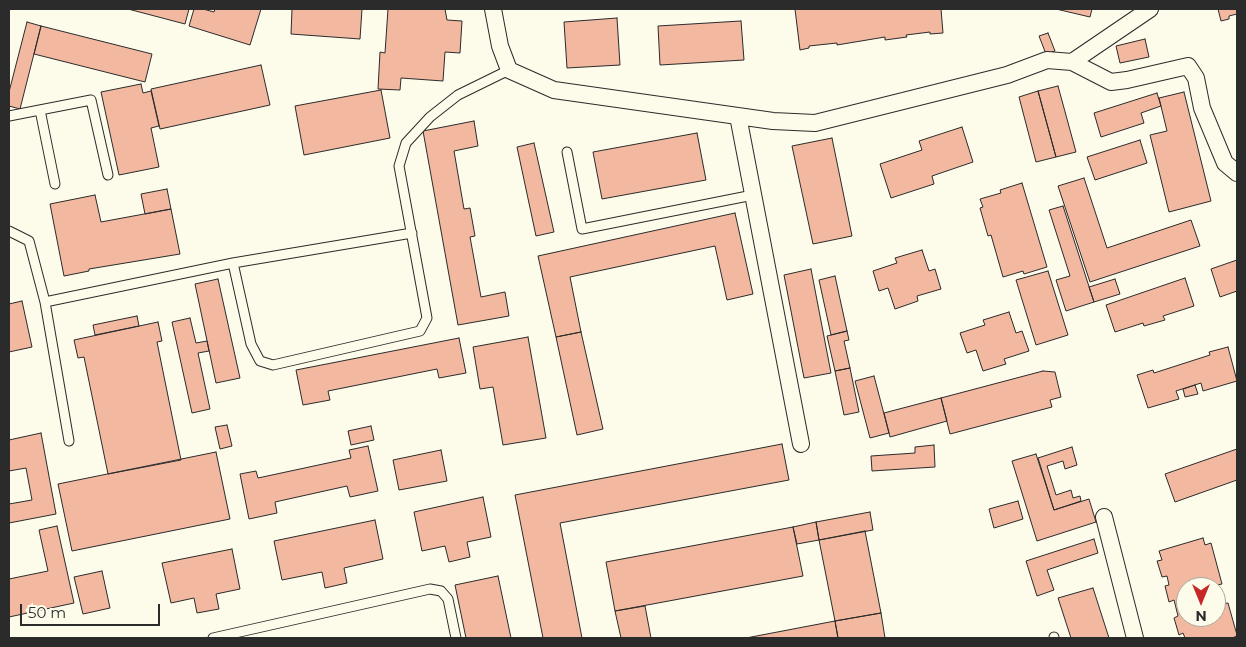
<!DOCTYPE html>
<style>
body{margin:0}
#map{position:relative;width:1246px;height:647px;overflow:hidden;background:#fdfbea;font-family:Montserrat,sans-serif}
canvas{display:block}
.frame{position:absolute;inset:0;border:10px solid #2b2b2b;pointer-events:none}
.north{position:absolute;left:1176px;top:577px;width:50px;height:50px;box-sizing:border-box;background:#fdfbea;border:1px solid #a9a89e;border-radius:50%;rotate:180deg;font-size:14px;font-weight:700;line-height:20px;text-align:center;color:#2b2b2b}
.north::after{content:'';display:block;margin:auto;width:18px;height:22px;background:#c62828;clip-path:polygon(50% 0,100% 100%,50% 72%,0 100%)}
.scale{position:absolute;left:20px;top:604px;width:140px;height:22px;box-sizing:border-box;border:2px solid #2b2b2b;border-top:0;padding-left:6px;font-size:15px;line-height:18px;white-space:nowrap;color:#2b2b2b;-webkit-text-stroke:4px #fdfbea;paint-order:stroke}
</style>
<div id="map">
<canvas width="1246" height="647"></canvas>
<div class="frame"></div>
<div class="north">N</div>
<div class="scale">50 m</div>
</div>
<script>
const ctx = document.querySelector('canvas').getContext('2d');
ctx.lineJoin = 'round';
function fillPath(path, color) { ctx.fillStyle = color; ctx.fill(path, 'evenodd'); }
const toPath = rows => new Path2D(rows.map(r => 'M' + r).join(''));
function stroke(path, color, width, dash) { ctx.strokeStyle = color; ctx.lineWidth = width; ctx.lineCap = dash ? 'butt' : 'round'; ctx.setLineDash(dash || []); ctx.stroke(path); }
const building = toPath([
 [128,9,189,9,185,24,128,9],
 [194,9,203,9,214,12,215,9,261,9,250,45,189,26,194,9],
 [292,9,362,9,360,39,291,34,292,9],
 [388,9,445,9,447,20,462,21,460,53,445,52,443,81,401,78,400,90,378,89,380,52,385,53,388,9],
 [795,9,941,9,943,33,930,34,930,32,906,35,907,37,885,40,885,37,837,45,837,43,809,46,809,48,800,50,795,9],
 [1056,9,1092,9,1090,17,1056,9],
 [1218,9,1237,9,1237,14,1229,16,1229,19,1221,21,1218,9],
 [617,18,620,65,567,68,564,22,617,18],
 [741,21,744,60,660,65,658,26,741,21],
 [27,22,41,26,20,109,9,106,9,92,27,22],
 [41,26,152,54,145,82,34,54,41,26],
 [1048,33,1055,51,1046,54,1039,36,1048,33],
 [1145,39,1149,57,1120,63,1116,46,1145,39],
 [261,65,270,105,160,129,151,89,261,65],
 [141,84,143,93,151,91,159,126,151,128,159,167,119,175,101,92,141,84],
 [1058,86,1076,152,1056,157,1038,91,1058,86],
 [381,90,390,138,304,155,295,106,381,90],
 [1038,91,1056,157,1036,162,1019,97,1038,91],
 [1184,92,1211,201,1169,212,1150,135,1167,131,1159,98,1184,92],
 [1157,93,1161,106,1141,113,1144,123,1101,137,1094,113,1157,93],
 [474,121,478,146,454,151,464,209,470,208,475,236,470,237,481,297,505,292,509,316,458,325,423,131,474,121],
 [962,127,973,162,932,176,934,184,891,198,880,164,922,150,919,141,962,127],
 [697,133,706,180,602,199,593,152,697,133],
 [832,138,852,236,813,244,792,146,832,138],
 [1140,140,1147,163,1095,180,1087,157,1140,140],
 [534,143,554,232,536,236,517,147,534,143],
 [1084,178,1107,248,1191,220,1200,246,1090,282,1058,186,1084,178],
 [1022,183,1047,267,1024,274,1023,271,1003,277,991,235,988,236,980,208,983,207,980,199,1001,193,1000,190,1022,183],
 [167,189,171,209,145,214,141,194,167,189],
 [95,195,101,222,171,209,180,254,89,269,89,271,64,276,50,204,95,195],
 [1063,206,1094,302,1066,311,1056,280,1070,276,1049,210,1063,206],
 [735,213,753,294,727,300,715,246,570,277,581,332,556,337,538,256,735,213],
 [922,250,929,271,935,269,941,289,917,296,918,301,895,309,888,288,879,291,873,271,897,263,895,258,922,250],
 [1237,260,1237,291,1220,297,1211,269,1237,260],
 [811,269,831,373,804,378,784,275,811,269],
 [1048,271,1068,335,1036,345,1016,280,1048,271],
 [835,276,847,331,831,335,819,280,835,276],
 [1185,278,1194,306,1163,316,1165,320,1144,326,1143,323,1115,332,1106,305,1185,278],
 [218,279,240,378,216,383,195,284,218,279],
 [1115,279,1120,294,1094,302,1089,287,1115,279],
 [22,301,32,347,9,352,9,304,22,301],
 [1009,312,1016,333,1022,331,1029,351,1004,359,1006,364,983,371,976,350,967,353,960,333,985,325,983,320,1009,312],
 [137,316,139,326,95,335,93,325,137,316],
 [190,318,196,343,207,341,209,351,198,353,210,409,192,413,172,322,190,318],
 [158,322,162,341,157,342,181,460,108,474,84,357,78,358,74,340,158,322],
 [847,331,849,340,844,341,850,368,835,371,827,336,847,331],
 [581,332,603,429,577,435,556,337,581,332],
 [528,337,546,438,503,445,493,387,480,389,473,347,528,337],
 [459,338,466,373,439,378,437,369,328,391,330,400,303,405,296,370,459,338],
 [1228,347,1237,381,1203,391,1201,383,1176,391,1179,399,1148,408,1137,375,1153,370,1154,373,1210,355,1209,352,1228,347],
 [850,368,859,412,844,415,835,371,850,368],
 [1043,371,1055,372,1061,397,1050,400,1052,407,950,434,941,398,1043,371],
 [874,376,889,433,870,438,855,381,874,376],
 [1195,385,1198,394,1185,397,1183,389,1195,385],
 [941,398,947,421,890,437,884,413,941,398],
 [227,425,232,446,220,449,215,427,227,425],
 [371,426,374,440,351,445,348,431,371,426],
 [41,433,56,514,9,523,9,504,32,500,26,468,9,471,9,440,41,433],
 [782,444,789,480,560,523,582,638,543,638,515,495,782,444],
 [934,445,935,467,872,471,871,456,915,453,915,447,934,445],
 [368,446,378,491,350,497,347,486,275,502,277,513,249,519,240,474,256,471,258,478,351,458,349,450,368,446],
 [1072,447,1077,465,1065,469,1063,461,1047,466,1056,495,1071,490,1073,498,1080,496,1081,501,1054,510,1038,458,1072,447],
 [1237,449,1237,480,1175,502,1165,474,1237,449],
 [441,450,447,481,399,490,393,460,441,450],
 [216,452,230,519,72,551,58,484,216,452],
 [1036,454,1054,510,1089,499,1096,522,1037,541,1012,461,1036,454],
 [483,497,491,537,467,542,470,557,449,562,445,546,422,551,414,512,483,497],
 [1018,501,1023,519,994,528,989,509,1018,501],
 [870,512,873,530,819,540,816,522,870,512],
 [375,520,383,559,344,568,347,583,325,588,322,572,282,580,274,541,375,520],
 [816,522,819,540,797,544,793,527,816,522],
 [57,526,74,603,9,617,9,579,48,571,39,530,57,526],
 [793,527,803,576,615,611,606,562,793,527],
 [865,531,881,613,835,621,819,540,865,531],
 [1203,538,1205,545,1211,543,1222,584,1217,585,1222,604,1228,603,1237,635,1237,636,1232,638,1185,638,1183,633,1179,635,1174,618,1178,616,1174,600,1169,602,1165,586,1169,585,1167,576,1162,577,1157,561,1162,560,1159,551,1203,538],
 [1186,587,1216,587,1216,617,1186,617,1186,587],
 [1094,539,1098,553,1047,570,1054,590,1037,596,1026,561,1094,539],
 [232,549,240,589,216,594,219,609,197,613,194,598,171,603,162,563,232,549],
 [102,571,110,608,83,614,74,577,102,571],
 [498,576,511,638,466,638,455,585,498,576],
 [1093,588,1109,638,1071,638,1058,598,1093,588],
 [645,606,651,638,621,638,615,611,645,606],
 [881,613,885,638,838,638,835,621,881,613],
 [835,621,838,638,746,638,835,621]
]);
fillPath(building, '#f2b8a0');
stroke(building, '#2b2b2b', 1);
const lane = toPath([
 [40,110,55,184],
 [9,116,91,100,108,175],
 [567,152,582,229,753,195],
 [9,231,29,241,45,302,69,441],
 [233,263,251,344,260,361,273,365,420,331,427,318,399,166,406,143,430,117,458,95,509,70],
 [45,302,233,263,412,233],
 [1054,637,1054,638],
 [213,638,430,589,441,591,448,599,456,638]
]);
const street = toPath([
 [493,9,500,46,509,70,554,90,773,121,815,123,1007,75,1047,60,1072,62,1111,82,1127,80,1188,66,1196,78,1202,108,1225,163,1237,173],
 [1072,62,1150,9],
 [738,116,801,444],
 [1104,517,1135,638]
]);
stroke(lane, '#2b2b2b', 11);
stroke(street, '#2b2b2b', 18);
stroke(lane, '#fdfbea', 9);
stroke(street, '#fdfbea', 16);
</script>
